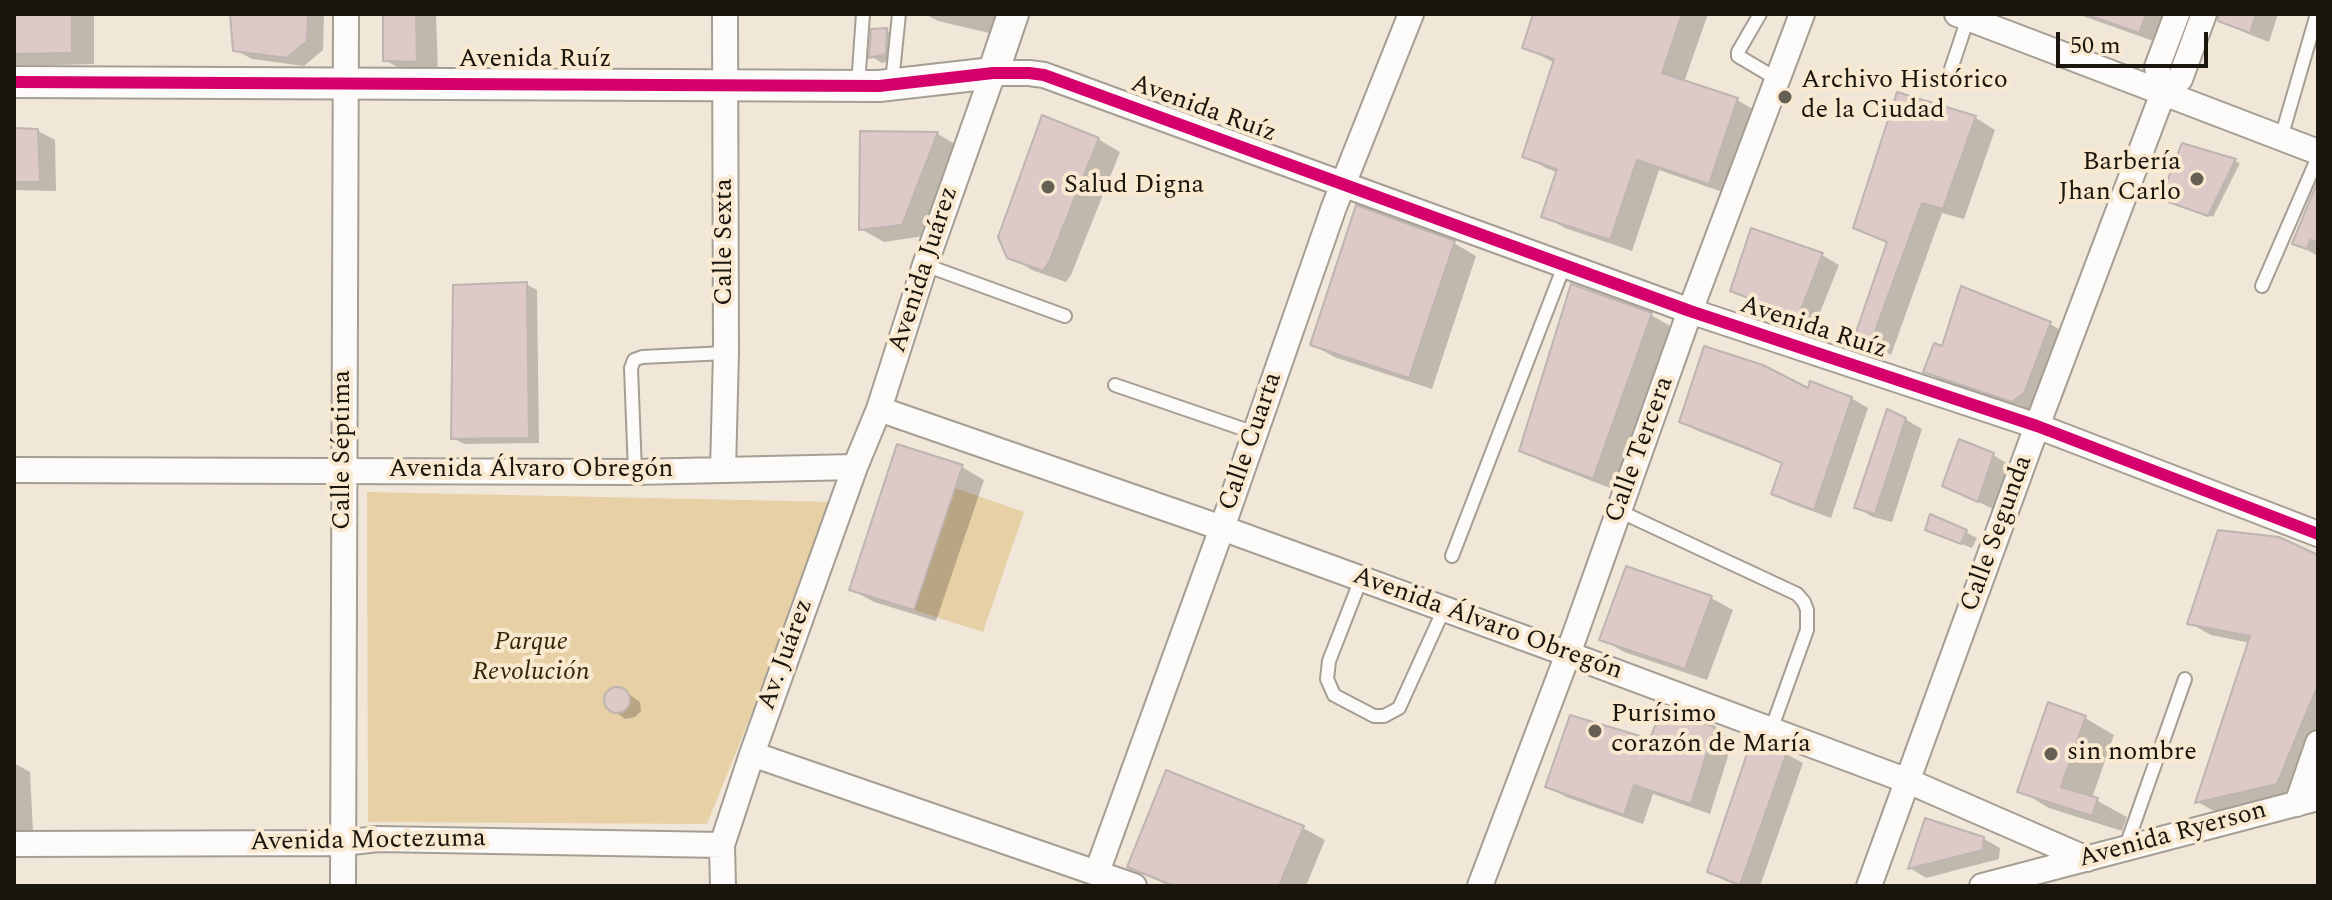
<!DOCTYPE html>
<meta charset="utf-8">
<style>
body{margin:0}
#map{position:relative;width:2332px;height:900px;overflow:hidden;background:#f0e7d9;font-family:Spectral,serif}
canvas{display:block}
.frame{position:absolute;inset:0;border:16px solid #1b160d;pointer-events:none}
.scale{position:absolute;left:2056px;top:32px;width:152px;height:36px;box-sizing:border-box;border:4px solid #1b160d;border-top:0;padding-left:10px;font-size:24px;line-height:28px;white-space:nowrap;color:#1b160d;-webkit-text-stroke:6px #f9e9d0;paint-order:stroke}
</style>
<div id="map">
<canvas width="2332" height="900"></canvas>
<div class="frame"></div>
<div class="scale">50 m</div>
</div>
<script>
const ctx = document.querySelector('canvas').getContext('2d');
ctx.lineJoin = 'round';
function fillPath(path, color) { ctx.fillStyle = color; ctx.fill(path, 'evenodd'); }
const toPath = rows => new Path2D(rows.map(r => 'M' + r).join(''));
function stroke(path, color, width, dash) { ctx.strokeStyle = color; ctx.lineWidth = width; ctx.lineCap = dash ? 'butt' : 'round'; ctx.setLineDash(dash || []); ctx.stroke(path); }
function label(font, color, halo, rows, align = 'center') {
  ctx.font = font + ' Spectral,serif'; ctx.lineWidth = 8; ctx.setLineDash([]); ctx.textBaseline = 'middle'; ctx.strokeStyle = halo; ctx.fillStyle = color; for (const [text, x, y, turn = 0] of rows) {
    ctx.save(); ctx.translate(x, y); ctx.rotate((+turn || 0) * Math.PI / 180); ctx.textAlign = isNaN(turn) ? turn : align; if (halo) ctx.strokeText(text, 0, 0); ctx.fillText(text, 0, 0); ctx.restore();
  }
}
fillPath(toPath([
 [955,488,1024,512,983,632,914,610],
 [367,492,837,502,707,824,368,822]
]), '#e7cfa6');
fillPath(toPath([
 [14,14,94,14,94,64,18,66,14,64],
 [232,14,324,14,323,50,304,66,252,59,235,50],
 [386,14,436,14,438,73,406,72,385,60],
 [925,14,1001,14,993,34,938,21],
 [1535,14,1708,14,1684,82,1737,100,1758,112,1731,195,1659,170,1632,251,1565,228,1544,216,1558,173,1546,168,1524,156,1555,63,1524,47],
 [2077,14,2173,14,2162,44],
 [2230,14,2278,14,2269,42,2246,33,2227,23],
 [886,30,897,37,896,60,882,63,871,56],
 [1898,94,1976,118,1995,130,1964,219,1942,213,1891,355,1856,337,1889,244,1855,227],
 [14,130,38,131,55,140,56,191,14,190],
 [862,133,938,134,960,147,924,236,884,242,861,229],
 [1098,139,1120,152,1071,275,1066,282,1032,270,1009,256],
 [2183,145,2240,163,2213,217,2168,201],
 [2318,186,2318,256,2295,243],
 [1454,243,1476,256,1432,389,1334,357,1312,344],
 [1822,255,1839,265,1815,325,1749,300,1732,290],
 [526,284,537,290,539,443,464,444,453,438],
 [1651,315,1672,327,1615,490,1543,462,1521,450],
 [2050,324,2072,337,2035,413,1948,384,1926,372,1943,348],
 [1809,390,1851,398,1868,408,1831,518,1790,503,1774,494,1784,464,1698,431,1681,422],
 [1905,419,1922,429,1892,522,1873,517,1857,508],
 [1993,455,2010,465,1995,510,1944,485],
 [962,467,984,480,936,621,874,602,852,590],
 [1966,532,1977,538,1972,548,1939,535],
 [2318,557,2318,751,2299,796,2219,814,2198,802,2250,643,2211,635,2189,623],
 [1711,598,1733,610,1707,680,1624,652,1602,639],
 [622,689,640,702,641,711,635,717,625,719,606,705,605,697,611,690],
 [2085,718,2114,735,2092,798,2127,817,2122,831,2049,808,2020,791],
 [1714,729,1733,740,1710,814,1653,794,1643,824,1566,797,1548,786,1652,742],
 [1786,754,1803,763,1760,886,1739,886,1726,881,1709,871],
 [14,763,30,772,33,832,14,832],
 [1303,828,1325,840,1306,886,1169,886,1129,866],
 [1984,839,2000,848,1999,859,1926,878,1910,868],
 [665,884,668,886,607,886,607,885]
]), '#0003');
const building = toPath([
 [14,14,72,14,72,53,14,54,14,14],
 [230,14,308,14,307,41,287,58,233,51,230,14],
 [383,14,416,14,417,62,383,61,383,14],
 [1533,14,1682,14,1662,73,1738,98,1709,184,1637,160,1610,240,1541,217,1557,169,1522,157,1554,59,1522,48,1533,14],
 [2092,14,2146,14,2139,33,2091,16,2092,14],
 [2219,14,2256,14,2250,33,2218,21,2219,14],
 [887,28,886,54,869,58,871,29,887,28],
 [1897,92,1976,116,1943,209,1922,203,1870,345,1854,338,1887,242,1853,228,1897,92],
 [1042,115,1099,138,1049,262,1043,271,1007,258,998,237,1042,115],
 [14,128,38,129,40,182,14,182,14,128],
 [860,131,938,132,902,225,859,230,860,131],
 [2182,143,2236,159,2208,216,2160,199,2182,143],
 [2318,180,2318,243,2310,240,2307,249,2292,244,2318,180],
 [1356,205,1455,241,1409,378,1310,345,1356,205],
 [1751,228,1823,253,1798,317,1730,291,1751,228],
 [527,282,529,438,451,439,453,285,527,282],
 [1571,284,1652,313,1593,479,1519,451,1571,284],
 [1961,286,2051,322,2024,393,2012,402,1923,372,1934,343,1942,346,1961,286],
 [1704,346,1763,365,1808,388,1810,381,1852,397,1814,510,1771,494,1782,463,1735,443,1679,422,1704,346],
 [1887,409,1906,418,1875,514,1854,508,1887,409],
 [1959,439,1994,453,1978,502,1942,486,1959,439],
 [897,444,963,465,914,610,849,590,897,444],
 [1930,514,1967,530,1961,544,1925,530,1930,514],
 [2218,530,2279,537,2318,555,2318,685,2277,784,2195,803,2250,636,2187,624,2218,530],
 [1626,566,1712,596,1685,669,1599,640,1626,566],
 '604 700a13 13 0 1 1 26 0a13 13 0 1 1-26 0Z',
 [2048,702,2086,716,2061,787,2098,798,2092,816,2017,792,2048,702],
 [1661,710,1715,727,1691,804,1634,785,1624,815,1545,787,1570,715,1650,739,1661,710],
 [1752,739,1787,752,1740,885,1707,872,1752,739],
 [1166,770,1304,826,1279,886,1174,886,1127,867,1166,770],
 [1925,818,1984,837,1983,850,1908,869,1925,818]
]);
fillPath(building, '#dcc9c8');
stroke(building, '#beb4b0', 2);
const service = toPath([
 [1760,14,1738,52,1738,56,1777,79],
 [1951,69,1968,18],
 [892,82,899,14],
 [858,85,863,14],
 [2281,138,2317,14],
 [925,265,1065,316],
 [2262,286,2318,157],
 [1115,385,1255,433],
 [635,472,631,368,634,360,642,357,726,353],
 [1619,511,1797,594,1804,602,1807,610,1807,630,1771,730],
 [1452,556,1564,266],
 [1361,579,1329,661,1327,679,1334,695,1374,716,1384,716,1399,708,1444,609],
 [2125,849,2185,679]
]);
const minor = toPath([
 [1957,14,2318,152],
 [2163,93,2157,67,2177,14],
 [879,409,1222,528,1568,654,1908,781,2087,859],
 [14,470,635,472,855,467],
 [723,470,726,353,725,14],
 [752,754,1134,886],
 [2297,804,2318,743],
 [14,844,342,843,378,839,722,845],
 [1097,872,1222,528,1334,207,1411,14],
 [343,886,346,14],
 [723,886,722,845,752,754,855,467,879,409,925,265,993,73,1029,73,1044,75,1690,311,2037,426,2318,534],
 [1480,886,1568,654,1690,311,1802,14],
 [1869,886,2037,426,2163,93,2180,79,2204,14],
 [1982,886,2318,798]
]);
const tertiary = toPath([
 [14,82,879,86,993,73,1013,14]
]);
stroke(service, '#a49e93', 16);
stroke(minor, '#a49e93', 28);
stroke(tertiary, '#a49e93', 34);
stroke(service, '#fdfbf9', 12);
stroke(minor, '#fdfbf9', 24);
stroke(tertiary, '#fdfbf9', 30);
stroke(toPath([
 [14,82,879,86,993,73,1029,73,1044,75,1690,311,2037,426,2318,534]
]), '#d6006c', 12);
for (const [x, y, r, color] of [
 [1785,97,8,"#665f54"],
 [2197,179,8,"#665f54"],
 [1048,187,8,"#665f54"],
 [1595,731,8,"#665f54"],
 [2051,754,8,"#665f54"]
]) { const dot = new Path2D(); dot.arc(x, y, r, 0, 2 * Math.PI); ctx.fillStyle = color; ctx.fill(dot); stroke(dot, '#f9e9d0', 3); }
label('26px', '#1b160d', '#f9e9d0', [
 ["Avenida Ruíz",535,61],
 ["Avenida Ruíz",1203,110,20],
 ["Calle Sexta",726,242,-90],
 ["Avenida Juárez",925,270,-72],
 ["Avenida Ruíz",1813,329,18],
 ["Calle Cuarta",1252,442,-71],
 ["Calle Séptima",344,450,-90],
 ["Calle Tercera",1641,450,-70],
 ["Avenida Álvaro Obregón",531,471],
 ["Calle Segunda",1998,534,-70],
 ["Avenida Álvaro Obregón",1487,625,20],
 ["Av. Juárez",787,655,-70],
 ["Avenida Ryerson",2173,836,-15],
 ["Avenida Moctezuma",368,842,-1]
]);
label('26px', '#1b160d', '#f9e9d0', [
 ["Archivo Histórico",1801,82],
 ["de la Ciudad",1801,112],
 ["Barbería",2181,164,"right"],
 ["Jhan Carlo",2181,194,"right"],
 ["Salud Digna",1064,187],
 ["Purísimo",1611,716],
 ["corazón de María",1611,746],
 ["sin nombre",2067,754]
], 'left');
label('italic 26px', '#372606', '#f9e9d0', [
 ["Parque",531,644],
 ["Revolución",531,674]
]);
</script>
